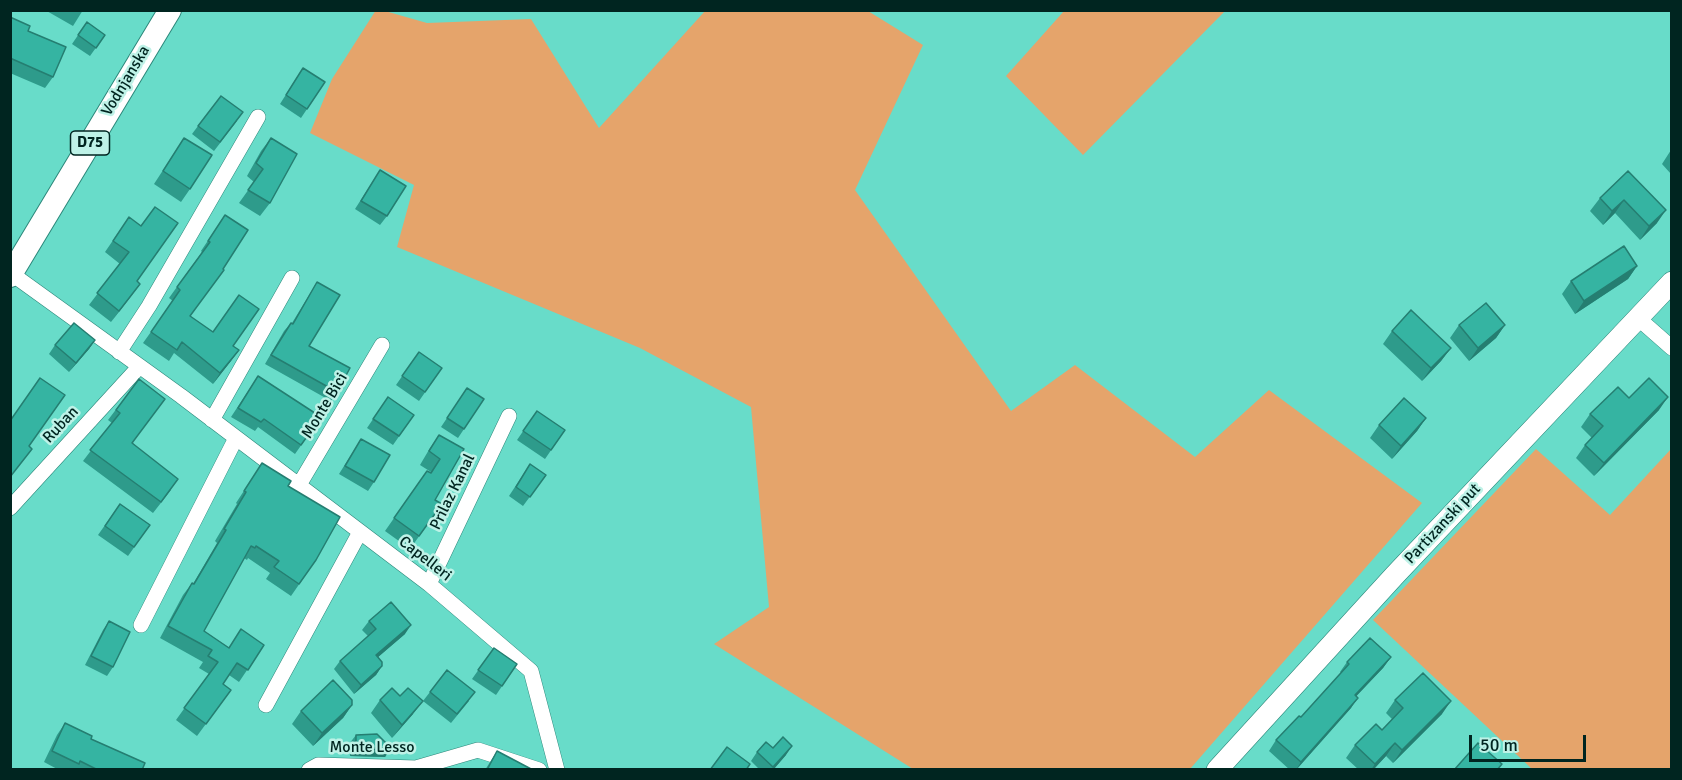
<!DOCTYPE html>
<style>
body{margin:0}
#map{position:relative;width:1682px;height:780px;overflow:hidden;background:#68dcc9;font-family:Signika,sans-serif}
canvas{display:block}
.frame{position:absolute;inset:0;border:12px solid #002520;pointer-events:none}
.scale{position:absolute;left:1469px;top:735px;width:117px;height:27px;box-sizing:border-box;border:3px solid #002520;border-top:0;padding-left:8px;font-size:18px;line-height:21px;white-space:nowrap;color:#002520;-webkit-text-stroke:4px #bef2e7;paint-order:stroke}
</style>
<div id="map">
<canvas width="1682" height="780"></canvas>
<div class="frame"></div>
<div class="scale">50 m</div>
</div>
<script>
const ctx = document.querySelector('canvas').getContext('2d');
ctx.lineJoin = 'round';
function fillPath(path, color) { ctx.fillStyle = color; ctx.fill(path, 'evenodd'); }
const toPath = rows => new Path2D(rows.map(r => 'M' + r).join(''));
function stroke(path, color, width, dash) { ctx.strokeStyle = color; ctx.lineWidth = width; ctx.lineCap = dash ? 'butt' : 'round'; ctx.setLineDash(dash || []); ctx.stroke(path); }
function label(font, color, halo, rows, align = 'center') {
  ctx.font = font + ' Signika,sans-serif'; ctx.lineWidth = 5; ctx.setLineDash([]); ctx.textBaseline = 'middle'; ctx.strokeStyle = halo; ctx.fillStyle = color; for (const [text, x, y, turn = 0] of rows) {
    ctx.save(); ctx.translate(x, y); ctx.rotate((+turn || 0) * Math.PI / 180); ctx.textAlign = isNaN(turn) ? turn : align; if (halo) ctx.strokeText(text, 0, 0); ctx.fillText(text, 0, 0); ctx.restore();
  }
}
fillPath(toPath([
 [376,10,385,11,427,23,531,19,599,128,705,11,868,11,923,45,855,190,1011,411,1075,365,1195,457,1269,390,1422,503,1190,769,913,769,714,644,769,607,751,407,640,348,397,247,414,185,310,133,332,79],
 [1064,11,1064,10,1225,11,1083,155,1006,76],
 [1536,449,1610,515,1671,449,1671,769,1532,769,1373,620]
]), '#e5a46b');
const street = toPath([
 [12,274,181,396,429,584,531,671,557,770],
 [1639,319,1672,348],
 [119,352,149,306,258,117],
 [212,420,292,278],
 [299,485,382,345],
 [10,508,139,367],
 [429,584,509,416],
 [141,625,236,438],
 [266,705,360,532],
 [309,770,318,765,416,768,478,750,539,770]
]);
const secondary = toPath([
 [1217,770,1395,575,1672,282]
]);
const primary = toPath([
 [10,276,170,10]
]);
stroke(street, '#2c877a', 16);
stroke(secondary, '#2c877a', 22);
stroke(primary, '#2c877a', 24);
stroke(street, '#fff', 15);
stroke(secondary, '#fff', 21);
stroke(primary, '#fff', 22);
fillPath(toPath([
 [45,10,83,10,73,26],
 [10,17,28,31,53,77,45,88,10,73],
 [87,22,105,35,90,56,72,44],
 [297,77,325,82,301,118,280,104],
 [237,121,214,151,192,134,198,126],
 [184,138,190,189,181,202,154,184],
 [271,138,270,203,260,216,239,203,254,182,247,176,261,151],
 [1671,150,1671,174,1662,164],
 [380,170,387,216,380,225,355,209],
 [1628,171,1657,223,1640,240,1615,213,1603,225,1590,211,1600,198],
 [225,215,190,316,239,350,213,384,174,353,169,361,143,343,173,301,169,298,202,252,201,251],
 [129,217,137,281,140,284,111,322,89,305,120,264,105,252],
 [1637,266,1628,279,1575,314,1562,294,1571,281],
 [317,282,309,346,337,392,331,401,265,364,284,331,291,323,292,323],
 [1459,325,1505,325,1496,338,1469,361,1450,338],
 [1392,331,1451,348,1441,361,1422,381,1383,344],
 [95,340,89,349,69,372,49,354,55,345],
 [419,352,442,368,419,401,396,385],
 [258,376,321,417,295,454,258,427,255,431,231,417],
 [139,379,133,443,171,490,153,513,83,461,112,423,108,420],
 [467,388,484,399,458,438,441,427],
 [388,397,414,415,393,445,367,428],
 [1629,398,1659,410,1594,476,1576,458,1585,445,1592,438,1581,427,1590,414],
 [537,411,565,430,545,459,517,440],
 [1426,418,1417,431,1392,459,1370,438,1379,425],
 [439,435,464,449,435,500,442,504,410,549,385,531,427,471,431,473,431,472,420,465,430,448],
 [361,439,374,482,368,491,339,474],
 [262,463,288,486,316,560,291,596,266,579,270,573,248,558,247,560,244,558,204,631,228,647,264,645,239,682,229,675,223,684,231,690,197,736,176,720,209,674,199,668,203,662,160,638,183,595,192,583,193,584,217,543,215,541,237,504,236,503],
 [530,464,546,475,523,506,509,496],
 [120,504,150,525,128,556,98,535],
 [109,621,113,667,107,676,85,665,103,630],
 [369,621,405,634,378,657,382,666,376,675,354,694,334,669,340,661,368,636,362,630],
 [494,648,517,664,496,695,472,679],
 [1391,657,1383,668,1356,696,1351,708,1296,770,1290,770,1269,751,1276,740,1301,717,1341,673,1340,672,1347,662],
 [430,692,469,701,451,723,423,701],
 [380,700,413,714,392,738,371,713],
 [1395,700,1442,714,1393,763,1386,756,1373,770,1359,770,1346,758,1355,745,1382,730,1392,719,1386,713],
 [352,705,343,718,313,746,292,724,301,711],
 [65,723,91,739,142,770,59,770,44,762,57,735],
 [356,735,391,748,385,757,350,756,349,744],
 [497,751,533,770,485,770],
 [757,752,786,755,773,770,760,770,751,761]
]), '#2e9b8b');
fillPath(toPath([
 [1624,200,1615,213,1603,225,1612,211],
 [1666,210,1657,223,1640,240,1649,226],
 [1637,266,1628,279,1575,314,1584,301],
 [140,284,132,295,111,322,119,311],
 [1505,325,1496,338,1469,361,1478,348],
 [95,340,89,349,69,372,76,363],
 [1451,348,1441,361,1422,381,1431,368],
 [239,350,231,361,213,384,220,373],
 [1668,397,1659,410,1594,476,1604,463],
 [1426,418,1417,431,1392,459,1401,446],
 [411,625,405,634,370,664,376,655],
 [1391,657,1383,668,1348,705,1355,695],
 [382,666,376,675,354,694,361,685],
 [1358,698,1351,708,1296,770,1301,762],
 [423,701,413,714,392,738,402,725],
 [1451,701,1442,714,1393,763,1402,750],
 [352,705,343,718,313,746,322,733],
 [1395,743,1386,756,1373,770,1371,770,1375,764],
 [792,746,786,755,773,770,771,770],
 [356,747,391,748,385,757,350,756]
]), '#257e71');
const building = toPath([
 [10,17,30,26,28,31,66,47,53,77,10,58,10,17],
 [87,22,105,35,96,48,78,35,87,22],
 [303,68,325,82,307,109,286,95,303,68],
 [221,96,243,112,220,142,198,126,221,96],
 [184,138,212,155,190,189,163,171,184,138],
 [271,138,297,154,270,203,248,190,263,169,256,163,271,138],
 [380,170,406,186,387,216,361,201,380,170],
 [1628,171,1666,210,1649,226,1624,200,1612,211,1600,198,1628,171],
 [155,207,178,223,137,281,140,284,119,311,97,293,129,252,113,241,129,217,141,226,155,207],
 [225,215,248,230,223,269,224,270,190,316,213,332,239,295,259,309,233,346,239,350,220,373,182,342,177,350,151,332,180,290,177,287,210,242,208,241,225,215],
 [1624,246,1637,266,1584,301,1571,281,1624,246],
 [317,282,340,295,309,346,350,368,337,392,271,355,291,323,293,324,317,282],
 [1486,303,1505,325,1478,348,1459,325,1486,303],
 [1411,310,1451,348,1431,368,1392,331,1411,310],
 [74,323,95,340,76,363,55,345,74,323],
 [419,352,442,368,425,392,402,376,419,352],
 [258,376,321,417,301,445,264,419,261,422,238,408,258,376],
 [40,378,65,395,29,446,32,449,10,477,10,421,40,378],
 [1649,378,1668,397,1604,463,1585,445,1603,426,1590,414,1618,387,1629,398,1649,378],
 [139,379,165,399,132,443,178,479,161,502,90,450,120,413,116,410,139,379],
 [467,388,484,399,464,429,447,418,467,388],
 [388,397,414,415,399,436,373,419,388,397],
 [1404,398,1426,418,1401,446,1379,425,1404,398],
 [537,411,565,430,551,450,523,431,537,411],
 [439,435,464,449,435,500,442,504,419,536,394,518,427,471,431,473,440,459,429,451,439,435],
 [361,439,390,455,374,482,345,466,361,439],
 [262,463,291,481,288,486,340,517,316,560,299,584,274,567,279,561,256,546,255,548,251,546,204,631,229,648,241,629,264,645,248,670,237,663,223,684,231,690,206,724,184,708,218,662,208,656,212,650,168,626,192,583,194,584,226,530,224,529,246,492,244,491,262,463],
 [530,464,546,475,530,497,516,487,530,464],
 [120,504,150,525,134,547,105,526,120,504],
 [391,602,411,625,376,655,382,662,382,666,361,685,340,661,376,629,369,621,391,602],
 [109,621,130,632,113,667,91,656,109,621],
 [1370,638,1391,657,1355,695,1358,698,1301,762,1276,740,1299,716,1301,717,1349,664,1347,662,1370,638],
 [494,648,517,664,502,686,478,670,494,648],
 [447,670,475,692,457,714,430,692,447,670],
 [1423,673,1451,701,1402,750,1395,743,1375,764,1355,745,1376,724,1382,730,1403,708,1395,700,1423,673],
 [333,680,352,700,352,705,322,733,301,711,333,680],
 [392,688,400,696,408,688,423,701,402,725,380,700,392,688],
 [65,723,92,736,91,739,145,763,142,770,98,770,80,761,79,764,52,751,65,723],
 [377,734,391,748,356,747,356,735,377,734],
 [783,737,792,746,773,767,757,752,766,742,773,748,783,737],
 [1478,743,1502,764,1497,770,1454,770,1478,743],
 [727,747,750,764,746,770,710,770,727,747],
 [497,751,533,770,487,770,497,751]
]);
fillPath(building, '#35b4a2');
stroke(building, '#257e71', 1.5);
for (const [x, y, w] of [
 [90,143,39]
]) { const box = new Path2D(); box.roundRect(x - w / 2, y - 12, w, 24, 4.5); ctx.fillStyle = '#bef2e7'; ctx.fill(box); stroke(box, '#002520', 1.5); }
label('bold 15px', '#002520', null, [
 ["D75",90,143]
]);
label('16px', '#002520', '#bef2e7', [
 ["Vodnjanska",126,81,-59],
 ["Monte Bici",325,406,-59],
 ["Ruban",61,425,-47],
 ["Prilaz Kanal",453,492,-64],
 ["Partizanski put",1443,524,-47],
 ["Capelleri",425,559,38],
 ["Monte Lesso",372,748]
]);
</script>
